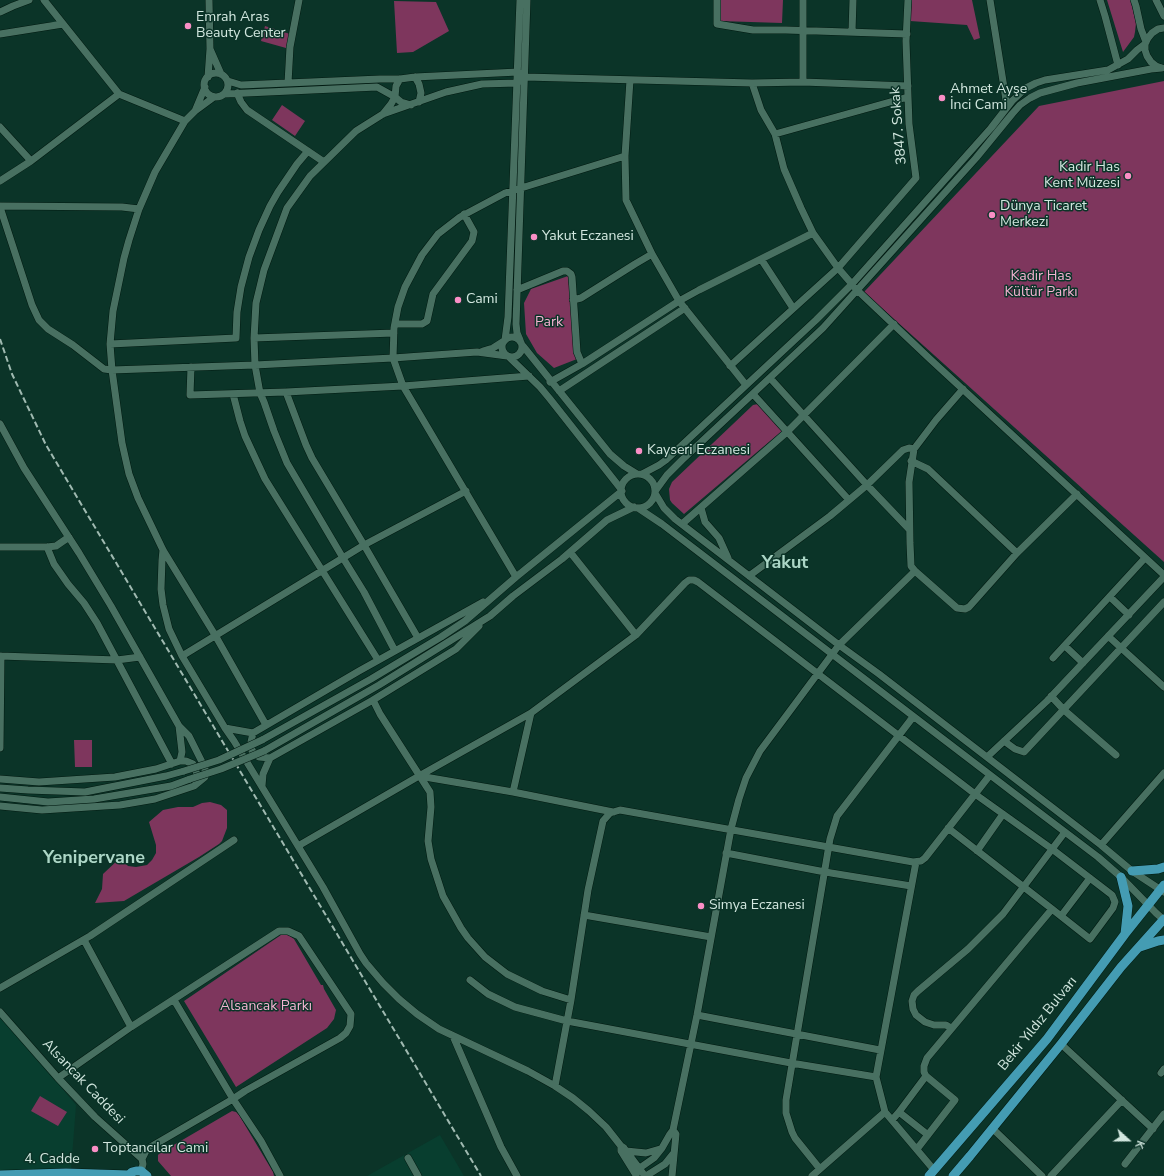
<!DOCTYPE html>
<meta charset="utf-8">
<style>
body{margin:0}
#map{position:relative;width:1164px;height:1176px;overflow:hidden;background:#0b3428;font-family:"Nunito Sans",sans-serif}
canvas{display:block}
.north{position:absolute;left:1108px;top:1120px;width:40px;height:40px;-webkit-text-stroke:3px #0b3428;paint-order:stroke;rotate:111deg;font-size:11px;font-weight:700;line-height:16px;text-align:center;color:#d2e7df}
.north::after{content:'';display:block;margin:auto;width:14px;height:18px;background:#d2e7df;clip-path:polygon(50% 0,100% 100%,50% 72%,0 100%)}
</style>
<div id="map">
<canvas width="1164" height="1176"></canvas>
<div class="north">K</div>
</div>
<script>
const ctx = document.querySelector('canvas').getContext('2d');
ctx.lineJoin = 'round';
function fillPath(path, color) { ctx.fillStyle = color; ctx.fill(path, 'evenodd'); }
const toPath = rows => new Path2D(rows.map(r => 'M' + r).join(''));
function stroke(path, color, width, dash) { ctx.strokeStyle = color; ctx.lineWidth = width; ctx.lineCap = dash ? 'butt' : 'round'; ctx.setLineDash(dash || []); ctx.stroke(path); }
function label(font, color, halo, rows, align = 'center') {
  ctx.font = font + ' "Nunito Sans",sans-serif'; ctx.lineWidth = 3; ctx.setLineDash([]); ctx.textBaseline = 'middle'; ctx.strokeStyle = halo; ctx.fillStyle = color; for (const [text, x, y, turn = 0] of rows) {
    ctx.save(); ctx.translate(x, y); ctx.rotate((+turn || 0) * Math.PI / 180); ctx.textAlign = isNaN(turn) ? turn : align; if (halo) ctx.strokeText(text, 0, 0); ctx.fillText(text, 0, 0); ctx.restore();
  }
}
fillPath(toPath([
 [0,1015,76,1105,71,1170,0,1171],
 [440,1135,464,1176,367,1176]
]), '#083e2f');
fillPath(toPath([
 [719,0,783,0,782,23,719,21],
 [912,0,972,0,980,38,974,40,967,25,910,21],
 [1107,0,1131,0,1131,2,1136,23,1135,32,1134,37,1123,52],
 [394,1,436,2,449,31,413,52,397,53],
 [265,26,290,34,286,48,261,41],
 [1164,81,1164,562,864,292,1039,106],
 [282,105,305,121,295,136,272,120],
 [568,276,577,359,554,368,537,353,526,334,524,303,531,289],
 [758,404,783,430,684,514,672,503,670,500,669,489,672,482,753,405],
 [74,740,92,740,92,767,75,767],
 [210,802,221,805,227,810,227,828,222,841,219,844,199,857,124,901,95,903,102,889,103,874,120,858,128,866,136,867,147,865,152,860,156,853,156,845,149,822,163,810,178,807,193,807,202,803],
 [281,935,288,935,294,939,321,985,323,985,324,989,336,1010,334,1019,327,1028,236,1087,184,1001],
 [40,1096,67,1112,58,1126,31,1111],
 [232,1111,236,1112,239,1115,273,1172,274,1176,171,1176,158,1161,158,1155,160,1153]
]), '#7e365d');
const minor = toPath([
 [44,0,119,94,185,121],
 [209,0,210,49],
 [717,0,717,24,753,30,786,30,907,34],
 [990,0,1006,100,1008,105],
 [1100,0,1105,16,1118,65],
 [1134,0,1136,6,1141,29,1146,42],
 [1156,0,1164,16],
 [0,12,13,6,29,0],
 [852,32,853,0],
 [0,34,63,24],
 [1161,68,1156,66,1151,62,1147,56,1145,50,1145,44,1148,38,1152,33,1158,29,1164,28],
 '204 85a12 12 0 1 1 24 0a12 12 0 1 1-24 0Z',
 [208,77,210,49,221,74],
 [415,77,419,84,421,93,419,102],
 [630,80,625,156,626,200,652,254],
 [228,81,241,85,380,79,400,79,415,77,518,72,525,77,752,83,803,82,908,86],
 [803,82,803,0],
 [288,83,290,47,299,0],
 [752,83,761,110,775,134,784,169,801,208,813,233],
 [205,87,195,111,214,97],
 [237,93,241,102,247,110,324,162],
 [225,94,377,87,395,97,401,102,411,105],
 [195,111,185,121,155,172,139,209,129,240,124,258,113,311,110,344,112,370,122,443,129,474,138,498,163,550,215,635,266,725],
 [383,114,391,104,395,97,396,86,400,79],
 [0,127,31,161],
 [775,134,908,97],
 [0,181,31,161,119,94],
 [0,206,122,207,139,209],
 [0,207,32,305,39,320,48,329,73,345,104,369,112,370,255,365,393,358,477,352,507,356],
 [761,259,793,308],
 [517,290,563,271,567,271,571,274,572,277,577,352,582,364],
 [573,300,581,298,635,264,652,254,679,301,746,385],
 [395,324,422,324,427,321,433,294,472,241,474,232,464,214],
 '502 347a10 10 0 1 1 20 0a10 10 0 1 1-20 0Z',
 [254,338,394,333],
 [505,340,508,317,520,0],
 [520,340,517,333,516,324,527,0],
 [110,344,236,338,237,312,241,287,249,257,259,230,270,206,278,192,297,164,308,151],
 [523,346,610,454,624,466,637,474],
 [483,351,493,348,504,341],
 [510,358,540,387,550,399,621,489],
 [730,366,838,268,916,178,909,124,906,41,908,0],
 [191,367,190,395,286,392,403,386,529,376],
 [770,378,867,485,909,529],
 [550,382,582,364,679,301,699,290,813,233,838,268,857,290,930,359,1164,575],
 [559,391,685,308],
 [286,392,306,445,312,458,364,545,418,638],
 [233,394,240,421,245,436,265,479,378,660],
 [753,394,849,500],
 [0,424,24,468,79,553,111,606,179,726,189,736,205,768,205,777,194,786,155,799,120,805,42,810,0,806],
 [911,461,928,469,1017,553],
 '621 491a17 17 0 1 1 34 0a17 17 0 1 1-34 0Z',
 [642,474,659,465,666,460,816,320,852,284,991,128,1012,101,1026,88,1036,83,1045,80,1108,70,1128,59,1137,50,1145,44],
 [656,490,667,475,682,460,823,328,976,158,1012,114,1020,105,1030,98,1040,93,1077,83,1151,69,1162,68],
 [655,493,664,508,675,519,839,645,879,674,1101,845,1132,871,1164,892],
 [638,508,662,524,1032,807,1098,857,1121,877,1156,913,1164,920],
 [701,508,705,522,719,538,728,558],
 [682,524,788,431,894,324],
 [0,547,47,547,56,546,69,537],
 [47,547,54,564,68,584,84,603,97,623,172,764],
 [163,550,162,560,161,589,163,605,169,629,182,656,225,728,234,741,323,887,360,954,366,963,383,983,399,999,417,1014,439,1029,528,1071,555,1086,573,1098,589,1111,606,1127,621,1146,624,1148,645,1176],
 [570,552,636,635],
 [915,571,957,608,965,609,969,607,1017,553,1077,494],
 [749,576,830,516,867,485,903,450,909,448,914,449],
 [516,577,403,386,393,358,394,328,398,307,405,287,422,255,438,234,460,217,505,193,625,156],
 [1110,597,1129,615],
 [1108,636,1164,687],
 [1065,646,1083,663],
 [395,651,364,592,343,558,287,463,274,431,264,402,260,393,255,365,254,338,256,303,264,270,287,208,310,176,356,131,383,114,446,92,482,84,517,83,525,77],
 [0,656,117,660,140,657],
 [182,656,364,545,466,491],
 [1053,658,1145,558],
 [1051,696,1064,710,1116,755],
 [373,700,380,714,430,792,431,807,428,841,431,859,443,896,461,928,468,938,485,957,507,974,542,991,571,1000],
 [179,726,182,752,180,761],
 [225,728,253,733,359,671,483,602],
 [253,733,251,742,252,751,259,757,270,758],
 [262,740,371,679,441,637,465,621,516,577,622,491],
 [1004,741,1015,749,1024,752,1164,602],
 [0,748,1,656],
 [264,751,379,685,490,616,513,596,562,559,607,520,634,507],
 [987,757,1047,701,1164,577],
 [419,776,513,792,613,812],
 [0,779,39,782,115,777,156,769,180,761,186,761,193,764,197,774,197,779,196,782],
 [262,786,263,774,270,758,373,700,456,649,479,626],
 [0,788,28,790,85,792,166,776,184,771],
 [513,792,531,713,636,635,685,583,689,580,694,580,698,582,975,794,1052,849,1112,895,1115,902,1113,908,1090,939,1052,909],
 [0,797,48,802,94,799,171,786,190,779],
 [1101,845,1164,773],
 [298,846,419,776,531,713],
 [977,851,1003,814],
 [726,853,825,872,911,886],
 [916,862,876,1077,885,1112,934,1170],
 [584,915,711,937],
 [1061,916,1090,878],
 [84,940,131,1027],
 [470,980,488,994,515,1007,567,1021,791,1063,876,1077],
 [0,988,90,936,234,840],
 [174,1000,233,1099,261,1141,280,1176],
 [0,1012,58,1078,95,1117,142,1159,143,1164,141,1171],
 [697,1015,880,1050],
 [951,1028,946,1025,934,1025,925,1022,916,1015,913,1009,912,1001,914,995,918,991,968,949,1003,914,1065,832],
 [453,1036,501,1147,517,1176],
 [1061,1044,1153,1129],
 [1161,1073,1164,1069],
 [58,1078,131,1027,279,931,288,931,299,936,351,1014,350,1026,346,1033,340,1038,245,1091,233,1099,147,1149,142,1159],
 [555,1086,571,1000,588,890,603,821,610,813,620,810,913,862,921,861,925,858,990,775],
 [899,1112,928,1135],
 [892,1120,899,1112,926,1076,924,1072,924,1066,927,1058,1052,909,948,828],
 [993,1129,1042,1176],
 [621,1146,621,1151,636,1175],
 [917,1149,955,1100,926,1076],
 [626,1151,646,1153,660,1149],
 [408,1158,418,1176],
 [1125,1164,1164,1114],
 [820,1169,795,1138,792,1132,786,1113,786,1100,830,839,837,816,913,717],
 [634,1172,654,1158,662,1148,670,1134,673,1130,697,1015,731,829,739,799,746,778,760,751,839,645,915,571,911,566,910,543,909,482,914,449,936,420,963,389],
 [646,1176,665,1164,673,1154],
 [672,1176,676,1134,673,1130],
 [812,1176,885,1112],
 [1051,1176,1122,1100]
]);
const major = toPath([
 [1132,871,1158,869,1164,867],
 [1121,877,1128,906,1125,934],
 [1140,947,1158,941,1164,940],
 [0,1175,66,1173,129,1175],
 [128,1176,132,1172,136,1171,141,1171,147,1176],
 [929,1176,1047,1039,1125,934,1164,885],
 [953,1176,970,1156,1061,1044,1121,967,1164,919]
]);
stroke(minor, '#001a11', 8);
stroke(major, '#001a11', 10);
stroke(minor, '#487061', 7);
stroke(major, '#449cb3', 9);
stroke(toPath([
 [0,339,12,374,46,445,481,1176]
]), '#a0bab1', 2, [6, 3]);
const minorBridge = toPath([
 [184,771,219,760,262,740],
 [190,779,221,769,264,751]
]);
stroke(minorBridge, '#001a11', 8, []);
stroke(minorBridge, '#487061', 7);
for (const [x, y, r, color] of [
 [188,26,4,"#fa8fc6"],
 [942,98,4,"#fa8fc6"],
 [1128,176,4,"#fa8fc6"],
 [992,215,4,"#fa8fc6"],
 [534,237,4,"#fa8fc6"],
 [458,300,4,"#fa8fc6"],
 [639,451,4,"#fa8fc6"],
 [701,906,4,"#fa8fc6"],
 [95,1149,4,"#fa8fc6"]
]) { const dot = new Path2D(); dot.arc(x, y, r, 0, 2 * Math.PI); ctx.fillStyle = color; ctx.fill(dot); stroke(dot, '#0b3428', 1.5); }
label('14px', '#d2e7df', '#0b3428', [
 ["Emrah Aras",196,18],
 ["Beauty Center",196,34],
 ["Ahmet Ayşe",950,90],
 ["İnci Cami",950,106],
 ["Kadir Has",1120,168,"right"],
 ["Kent Müzesi",1120,184,"right"],
 ["Dünya Ticaret",1000,207],
 ["Merkezi",1000,223],
 ["Yakut Eczanesi",542,237],
 ["Cami",466,300],
 ["Kayseri Eczanesi",647,451],
 ["Simya Eczanesi",709,906],
 ["Toptancılar Cami",103,1149]
], 'left');
label('14px', '#d2e7df', '#0b3428', [
 ["3847. Sokak",899,126,-95],
 ["Bekir Yıldız Bulvarı",1038,1024,-51],
 ["Alsancak Caddesi",83,1082,46],
 ["4. Cadde",52,1160]
]);
label('14px', '#f4b2d1', '#0b3428', [
 ["Kadir Has",1041,277],
 ["Kültür Parkı",1041,293],
 ["Park",549,323],
 ["Alsancak Parkı",266,1007]
]);
label('bold 18px', '#acd6c6', '#0b3428', [
 ["Yakut",785,564],
 ["Yenipervane",94,859]
]);
</script>
